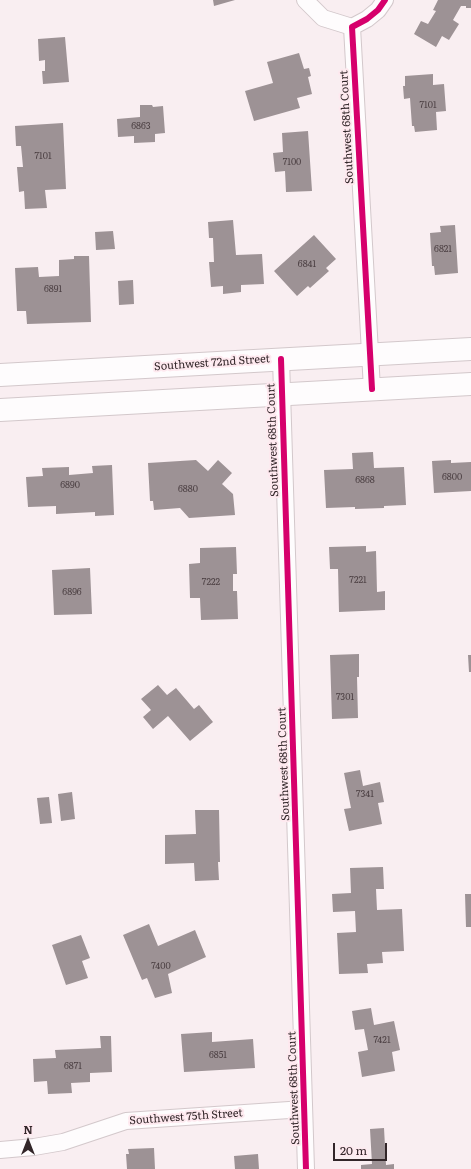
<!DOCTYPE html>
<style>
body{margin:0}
#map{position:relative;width:471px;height:1169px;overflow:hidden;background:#f9eef1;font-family:Literata,serif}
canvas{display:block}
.north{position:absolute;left:8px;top:1121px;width:40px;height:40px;-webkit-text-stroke:3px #fee9ef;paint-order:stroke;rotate:0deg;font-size:11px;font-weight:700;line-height:16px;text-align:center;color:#322629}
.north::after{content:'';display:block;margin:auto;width:14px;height:18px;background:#322629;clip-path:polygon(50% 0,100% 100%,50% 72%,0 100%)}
.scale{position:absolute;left:333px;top:1143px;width:54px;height:18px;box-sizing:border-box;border:2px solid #322629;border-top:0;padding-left:5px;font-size:12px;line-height:14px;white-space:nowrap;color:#322629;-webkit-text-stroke:3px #fee9ef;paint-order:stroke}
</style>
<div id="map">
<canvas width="471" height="1169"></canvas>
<div class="north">N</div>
<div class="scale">20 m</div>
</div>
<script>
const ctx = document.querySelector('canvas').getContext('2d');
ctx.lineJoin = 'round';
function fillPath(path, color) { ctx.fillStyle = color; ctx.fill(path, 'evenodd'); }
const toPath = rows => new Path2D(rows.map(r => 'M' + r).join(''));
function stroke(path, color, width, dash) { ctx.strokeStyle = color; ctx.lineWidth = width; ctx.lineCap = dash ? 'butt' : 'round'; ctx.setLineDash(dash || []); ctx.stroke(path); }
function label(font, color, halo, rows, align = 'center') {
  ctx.font = font + ' Literata,serif'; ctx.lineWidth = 4; ctx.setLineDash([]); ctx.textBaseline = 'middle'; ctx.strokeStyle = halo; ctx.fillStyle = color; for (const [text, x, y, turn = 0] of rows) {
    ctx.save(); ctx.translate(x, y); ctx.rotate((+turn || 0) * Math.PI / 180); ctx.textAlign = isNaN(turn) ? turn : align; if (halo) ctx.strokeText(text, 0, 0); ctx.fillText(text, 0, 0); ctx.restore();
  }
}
fillPath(toPath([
 [213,0,235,0,214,6],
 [438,0,471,0,471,8,466,8,466,6,461,6,453,20,459,24,449,40,442,36,436,47,414,34,421,21,428,24,436,11,433,10],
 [65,37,69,82,43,84,42,71,45,71,45,60,39,61,38,39],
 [299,53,304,69,309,68,311,76,308,77,312,94,297,98,300,108,254,121,245,91,273,83,267,62],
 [433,74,433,85,444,84,446,111,436,112,437,130,415,132,414,126,412,126,410,98,404,99,403,86,405,86,405,76],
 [140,105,152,105,153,107,163,106,165,133,155,134,155,142,134,143,134,136,118,137,117,119,140,117],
 [63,123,66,189,45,190,47,208,25,209,24,191,19,192,17,167,23,167,21,146,16,146,15,126],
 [308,131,312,191,286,192,285,171,275,172,273,153,283,152,282,133],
 [233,220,236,255,262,254,264,284,241,285,241,292,223,294,223,286,211,287,209,262,214,262,213,238,209,238,208,222],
 [455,225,458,273,435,275,434,266,432,266,430,233,441,232,440,226],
 [113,231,115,249,96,250,95,232],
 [314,235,336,259,326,268,329,271,310,288,308,286,297,296,274,271],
 [74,256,89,256,91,322,27,324,26,311,17,311,15,268,38,267,39,277,59,276,59,260,74,259],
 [133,280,134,304,119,305,118,281],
 [373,452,374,468,404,467,406,505,384,506,384,508,355,509,355,507,326,508,324,470,353,469,352,453],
 [196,460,208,471,218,460,232,473,222,484,233,494,235,515,189,518,180,508,154,510,153,501,150,501,148,463],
 [451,460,451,463,471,462,471,491,434,493,432,461],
 [112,465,114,515,95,516,95,512,56,514,56,506,28,507,26,477,43,476,42,468,69,467,69,475,93,473,92,466],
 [366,546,366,552,376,551,377,592,385,591,385,610,339,612,338,569,330,569,329,547],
 [236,547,237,574,233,574,233,591,237,591,238,619,201,620,200,598,190,598,189,564,200,563,200,548],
 [90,568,92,614,54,615,52,570],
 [359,654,359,677,357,677,358,718,332,719,330,655],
 [468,655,471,655,471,672,469,672],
 [158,685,167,695,176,688,194,709,199,705,213,722,190,741,168,716,153,729,143,717,151,710,141,699],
 [360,770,363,786,380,782,384,802,378,803,382,824,349,831,344,809,351,808,344,773],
 [72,792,75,819,61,821,58,794],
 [49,797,52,823,40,824,37,798],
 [195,810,219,810,220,862,218,862,219,880,195,881,194,863,165,864,165,835,196,834],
 [383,867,384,889,376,889,377,910,402,909,404,951,382,952,383,963,367,964,368,973,339,974,337,933,356,932,355,911,333,912,332,894,351,893,350,868],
 [465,894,471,894,471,927,466,927],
 [149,924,158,946,195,930,206,957,168,974,172,993,155,998,147,978,142,980,123,935],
 [81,935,90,958,82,961,88,978,66,985,52,945],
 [371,1008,374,1025,394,1021,400,1050,392,1052,395,1071,362,1077,358,1052,368,1050,364,1029,355,1030,352,1011],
 [212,1032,212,1042,253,1039,255,1068,184,1072,181,1034],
 [100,1036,111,1036,112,1072,90,1073,90,1082,71,1083,72,1093,48,1094,47,1081,34,1082,33,1059,56,1058,55,1050,101,1048],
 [384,1128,386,1165,394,1164,394,1169,361,1169,361,1165,372,1164,370,1129],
 [154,1148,155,1169,127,1169,126,1154,129,1154,128,1149],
 [258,1154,259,1169,235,1169,234,1156]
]), '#9d9295');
const street = toPath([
 [305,0,323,18,352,27],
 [281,359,306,1169],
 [372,389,352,27,367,19,378,10,385,0],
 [0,1150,34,1147,63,1142,126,1121,304,1109]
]);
const secondary = toPath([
 [0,375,471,349],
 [0,410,471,384]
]);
stroke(street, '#d3c8cb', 18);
stroke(secondary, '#d3c8cb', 24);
stroke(street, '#fefcfd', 16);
stroke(secondary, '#fefcfd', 22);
stroke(toPath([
 [281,359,306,1169],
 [372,389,352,27,367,19,378,10,385,0]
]), '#d6006c', 6);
label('9px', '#4d4144', null, [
 ["7101",428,105],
 ["6863",141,126],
 ["7101",43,156],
 ["7100",292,162],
 ["6821",443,249],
 ["6841",307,264],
 ["6891",53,289],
 ["6800",452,477],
 ["6868",365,480],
 ["6890",70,485],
 ["6880",188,489],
 ["7221",358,580],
 ["7222",211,582],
 ["6896",72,592],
 ["7301",345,697],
 ["7341",365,794],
 ["7400",161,966],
 ["7421",382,1040],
 ["6851",218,1055],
 ["6871",73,1066]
]);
label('11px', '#322629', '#fee9ef', [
 ["Southwest 68th Court",347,127,-93],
 ["Southwest 72nd Street",212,363,-4],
 ["Southwest 68th Court",273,440,-92],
 ["Southwest 68th Court",284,764,-92],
 ["Southwest 68th Court",294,1088,-92],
 ["Southwest 75th Street",186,1117,-4]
]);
</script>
